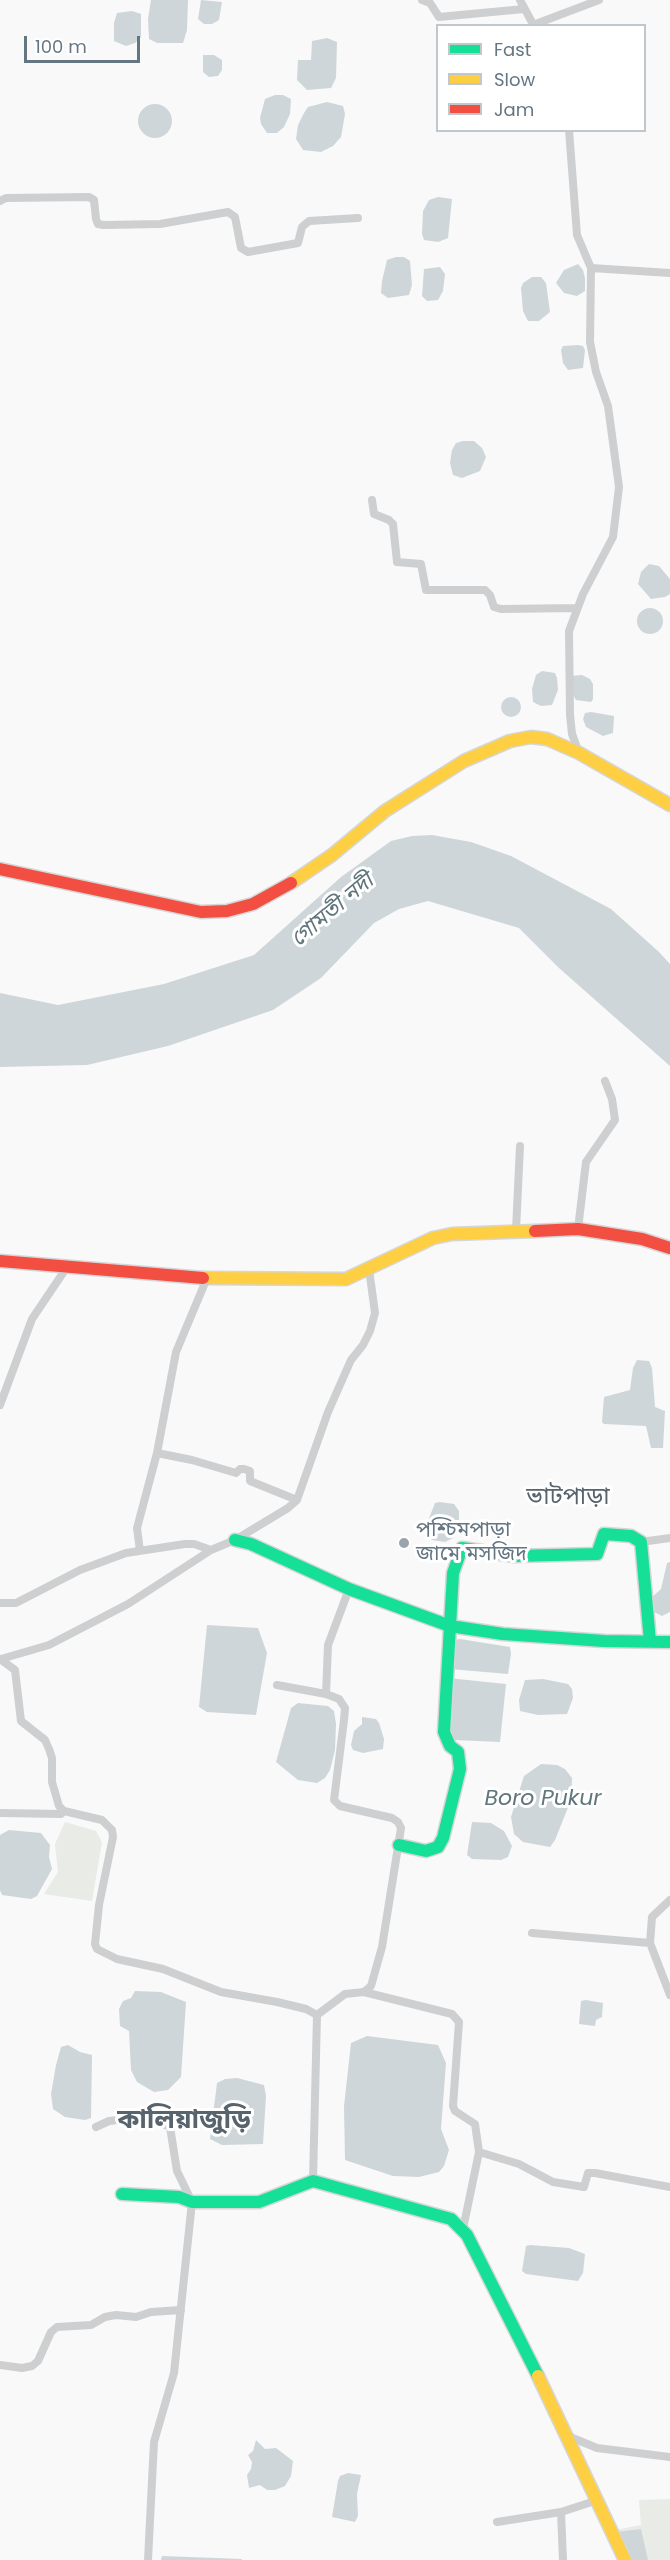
<!DOCTYPE html>
<meta charset="utf-8">
<style>
body{margin:0}
#map{position:relative;width:670px;height:2560px;overflow:hidden;background:#f9f9f9;font-family:Poppins,sans-serif}
canvas{display:block}
.legend{position:absolute;left:436px;top:24px;width:210px;height:108px;box-sizing:border-box;background:#fff;border:2px solid #c1c8cd;margin:0;padding:8px 10px;list-style:none;font-size:18px;color:#657683}
.legend li{display:flex;align-items:center;gap:12px;height:30px}
.legend b{width:30px;border:2px solid #c1c8cd}
.scale{position:absolute;left:24px;top:36px;width:116px;height:27px;box-sizing:border-box;border:3px solid #657683;border-top:0;padding-left:8px;font-size:18px;line-height:21px;white-space:nowrap;color:#657683;-webkit-text-stroke:4px #fff;paint-order:stroke}
</style>
<div id="map">
<canvas width="670" height="2560"></canvas>
<ul class="legend">
<li><b style="height:8px;background:#16e098"></b>Fast</li>
<li><b style="height:8px;background:#ffcf43"></b>Slow</li>
<li><b style="height:8px;background:#f24e42"></b>Jam</li>
</ul>
<div class="scale">100 m</div>
</div>
<script>
const ctx = document.querySelector('canvas').getContext('2d');
ctx.lineJoin = 'round';
function fillPath(path, color) { ctx.fillStyle = color; ctx.fill(path, 'evenodd'); }
const toPath = rows => new Path2D(rows.map(r => 'M' + r).join(''));
function stroke(path, color, width, dash) { ctx.strokeStyle = color; ctx.lineWidth = width; ctx.lineCap = dash ? 'butt' : 'round'; ctx.setLineDash(dash || []); ctx.stroke(path); }
function label(font, color, halo, rows, align = 'center') {
  ctx.font = font + ' Poppins,"Noto Sans Bengali",sans-serif'; ctx.lineWidth = 6; ctx.setLineDash([]); ctx.textBaseline = 'middle'; ctx.strokeStyle = halo; ctx.fillStyle = color; for (const [text, x, y, turn = 0] of rows) {
    ctx.save(); ctx.translate(x, y); ctx.rotate((+turn || 0) * Math.PI / 180); ctx.textAlign = isNaN(turn) ? turn : align; if (halo) ctx.strokeText(text, 0, 0); ctx.fillText(text, 0, 0); ctx.restore();
  }
}
fillPath(toPath([
 [65,1822,96,1831,102,1842,92,1901,44,1894,58,1872,55,1844],
 [670,2499,670,2560,629,2560,615,2530,641,2525,639,2500]
]), '#e8ebe6');
fillPath(toPath([
 [151,0,188,0,187,30,183,43,157,43,149,39,148,19],
 [201,0,222,2,219,20,212,24,204,24,198,19],
 [132,11,141,14,141,37,135,43,126,46,114,41,114,23,117,13],
 [327,38,337,42,336,78,331,88,307,90,297,80,298,60,311,60,312,41],
 [203,55,214,55,222,60,222,70,218,76,209,77,203,72],
 [275,95,283,95,291,99,290,114,284,127,277,133,267,133,261,124,260,118,265,99],
 [327,102,343,106,345,114,341,137,333,146,321,152,303,150,296,139,298,125,304,113,308,107],
 '138 121a17 17 0 1 1 34 0a17 17 0 1 1-34 0Z',
 [438,197,452,199,448,238,438,242,424,240,422,234,423,211,429,200],
 [396,257,404,257,410,261,412,285,409,295,388,298,381,293,382,281,387,260],
 [578,264,583,270,585,278,585,291,577,296,564,293,556,283,564,270],
 [440,267,445,274,443,291,438,300,427,301,422,296,424,269],
 [532,277,541,277,546,283,550,312,539,321,528,321,523,311,521,288,523,283],
 [578,345,583,346,585,350,583,368,568,370,563,363,561,350,563,346],
 [463,441,474,441,482,448,486,457,480,471,462,478,453,475,450,463,452,450,456,443],
 [649,564,659,566,670,579,670,594,665,597,651,599,638,584,641,572],
 '637 621a13 13 0 1 1 26 0a13 13 0 1 1-26 0Z',
 [542,671,555,673,557,678,558,690,552,705,541,706,533,702,532,689,536,675],
 [582,675,590,679,593,684,593,699,591,702,576,700,572,693,571,676],
 '501 707a10 10 0 1 1 20 0a10 10 0 1 1-20 0Z',
 [591,712,614,716,613,733,603,736,586,727,583,719,585,713],
 [432,835,471,842,511,856,611,909,659,952,670,964,670,1066,559,968,519,928,428,901,399,909,374,923,321,978,273,1010,168,1046,87,1065,0,1067,0,993,58,1005,164,984,254,955,341,877,391,841,412,836],
 [637,1360,649,1361,652,1368,655,1407,665,1411,663,1448,651,1448,646,1426,604,1424,602,1422,604,1397,630,1390,633,1368],
 [440,1502,454,1504,459,1511,459,1523,453,1538,445,1542,432,1540,428,1535,426,1526,435,1503],
 [670,1562,670,1612,662,1616,654,1612,651,1598,661,1589,667,1563],
 [207,1625,258,1628,267,1653,256,1715,207,1712,199,1707],
 [460,1639,510,1647,511,1654,508,1674,450,1669,454,1640],
 [448,1678,506,1684,500,1742,454,1740,446,1734],
 [543,1679,568,1684,572,1689,573,1698,567,1714,538,1715,520,1711,519,1700,525,1680],
 [298,1703,328,1706,334,1711,336,1724,335,1750,330,1770,325,1778,317,1783,298,1780,276,1762,291,1708],
 [362,1717,376,1719,379,1723,384,1739,383,1749,363,1753,353,1750,351,1745,354,1731,362,1724],
 [541,1764,557,1765,565,1769,572,1778,571,1800,555,1840,550,1847,523,1842,514,1834,511,1817,524,1776],
 [472,1822,491,1823,504,1831,512,1846,508,1857,501,1860,472,1859,467,1855],
 [9,1830,41,1833,50,1845,49,1857,52,1869,37,1896,31,1899,2,1895,0,1890,0,1835],
 [135,1991,161,1992,186,2002,181,2077,168,2090,154,2092,137,2082,131,2070,129,2031,120,2026,119,2009,123,2001,131,1998],
 [586,2000,603,2003,602,2017,596,2020,595,2026,579,2024,581,2001],
 [367,2036,438,2045,446,2063,441,2129,449,2150,444,2166,439,2172,419,2177,393,2176,345,2160,344,2106,351,2043],
 [68,2045,80,2052,92,2055,91,2118,85,2120,65,2117,53,2109,51,2094,56,2065,61,2047],
 [237,2078,264,2085,266,2096,263,2144,222,2145,210,2139,217,2083,225,2079],
 [530,2245,569,2248,585,2254,583,2273,578,2281,526,2274,522,2271,526,2246],
 [256,2440,265,2449,276,2448,293,2461,291,2476,285,2486,275,2490,267,2490,260,2485,249,2488,247,2475,251,2469,252,2462,248,2455,253,2451],
 [348,2473,361,2475,357,2494,358,2516,355,2522,332,2517,338,2481,340,2476],
 [641,2529,648,2560,629,2560,616,2532],
 [162,2556,242,2559,242,2560,161,2560]
]), '#ced6d9');
const fast = toPath([
 [235,1540,251,1544,349,1589,450,1626,503,1634,604,1641,670,1642],
 [399,1845,426,1851,438,1847,443,1838,460,1769,458,1752,450,1746,444,1732,453,1573,462,1548,514,1556,597,1554,604,1534,631,1536,641,1542,650,1641],
 [122,2194,179,2197,192,2202,259,2202,313,2181,451,2219,467,2235,538,2376]
]);
const slow = toPath([
 [291,883,332,855,385,811,464,761,510,741,531,737,547,739,579,753,670,805],
 [203,1278,346,1279,433,1238,452,1234,535,1231],
 [538,2376,625,2560]
]);
const jam = toPath([
 [0,869,201,912,227,911,253,904,291,883],
 [535,1231,578,1229,642,1239,670,1248],
 [0,1261,203,1278]
]);
stroke(fast, '#d5d6d7', 15);
stroke(slow, '#d5d6d7', 15);
stroke(jam, '#d5d6d7', 15);
stroke(toPath([
 [422,0,430,3,439,17,524,9],
 [520,0,534,26],
 [533,25,599,0],
 [569,130,577,235,591,268,590,342,596,372,608,406,619,487,613,537,583,594,569,631,570,715,572,734,579,753],
 [0,201,6,198,89,197,94,200,96,219,98,224,104,225,160,224,228,212,235,217,241,248,248,252,298,243,302,227,309,221,358,218],
 [591,268,670,273],
 [372,500,374,514,389,520,393,524,397,562,421,564,426,590,485,590,490,595,494,607,501,609,577,608],
 [578,1229,586,1162,615,1120,612,1099,605,1081],
 [516,1230,520,1146],
 [207,1278,176,1352,157,1453,192,1460,236,1473,240,1469,244,1469,250,1471,250,1481,297,1500],
 [0,1405,32,1319,67,1267],
 [641,1542,670,1538],
 [140,1551,137,1528,157,1453],
 [0,1603,16,1603,80,1570,126,1553,185,1544,194,1544,211,1550],
 [0,1659,15,1670,21,1721,45,1740,49,1749,52,1758,52,1782,59,1806,64,1811,102,1820,112,1830,113,1837,99,1905,95,1944,97,1949,117,1959,163,1969,221,1992,277,2002,306,2009,317,2015],
 [1,1659,49,1645,128,1604,211,1550,235,1540,288,1508,297,1500,328,1412,351,1360,363,1345,370,1331,375,1313,369,1269],
 [277,1685,326,1694,339,1699,345,1708,344,1720,334,1800,340,1806,392,1818,398,1822,401,1828,382,1947,371,1986,364,1992,345,1994,317,2015,313,2181],
 [326,1694,328,1645,349,1589],
 [0,1813,61,1814,64,1811],
 [670,1900,652,1917,650,1943,670,1995],
 [532,1933,650,1943],
 [364,1992,452,2014,459,2022,453,2106,455,2111,475,2124,479,2152,463,2229],
 [96,2127,109,2121,136,2118,156,2121,170,2127,177,2171,192,2202,174,2373,154,2442,148,2560],
 [479,2152,519,2164,553,2182,584,2187,588,2173,595,2173,670,2187],
 [0,2365,22,2368,32,2366,38,2361,51,2332,57,2327,91,2325,105,2317,116,2315,136,2317,151,2312,181,2310],
 [568,2436,597,2448,670,2457],
 [561,2512,563,2560],
 [497,2522,561,2512,598,2500]
]), '#cecfd0', 8);
stroke(fast, '#16e098', 12);
stroke(slow, '#ffcf43', 12);
stroke(jam, '#f24e42', 12);
for (const [x, y, r, color] of [
 [404,1543,6,"#99a4ac"]
]) { const dot = new Path2D(); dot.arc(x, y, r, 0, 2 * Math.PI); ctx.fillStyle = color; ctx.fill(dot); stroke(dot, '#fff', 2); }
label('21px', '#657683', '#fff', [
 ["পশ্চিমপাড়া",416,1531],
 ["জামে মসজিদ",416,1555]
], 'left');
label('italic 22px', '#60757c', '#fff', [
 ["গোমতী নদী",333,911,-40],
 ["Boro Pukur",543,1799]
]);
label('24px', '#57646e', '#fff', [
 ["ভাটপাড়া",568,1498]
]);
label('bold 27px', '#57646e', '#fff', [
 ["কালিয়াজুড়ি",184,2121]
]);
</script>
